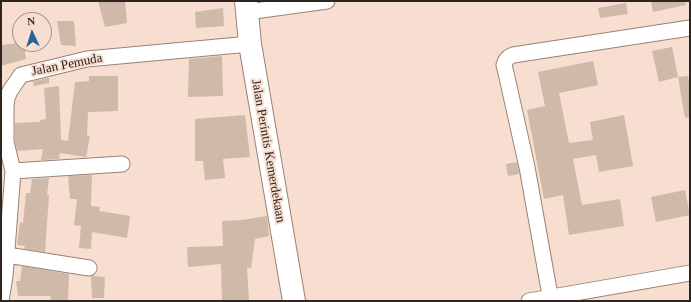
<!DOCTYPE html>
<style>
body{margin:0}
#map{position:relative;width:691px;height:302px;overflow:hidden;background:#f7ded0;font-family:Georgia,serif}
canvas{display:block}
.frame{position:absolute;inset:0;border:2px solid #2e2520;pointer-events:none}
.north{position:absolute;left:12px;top:12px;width:40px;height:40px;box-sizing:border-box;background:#f7ded0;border:1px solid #a7948a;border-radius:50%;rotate:356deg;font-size:11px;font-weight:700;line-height:16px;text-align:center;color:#2e2520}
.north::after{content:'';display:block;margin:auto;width:14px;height:18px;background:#24669c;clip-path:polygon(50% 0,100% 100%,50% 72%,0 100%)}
</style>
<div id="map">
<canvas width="691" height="302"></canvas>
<div class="frame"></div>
<div class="north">N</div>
</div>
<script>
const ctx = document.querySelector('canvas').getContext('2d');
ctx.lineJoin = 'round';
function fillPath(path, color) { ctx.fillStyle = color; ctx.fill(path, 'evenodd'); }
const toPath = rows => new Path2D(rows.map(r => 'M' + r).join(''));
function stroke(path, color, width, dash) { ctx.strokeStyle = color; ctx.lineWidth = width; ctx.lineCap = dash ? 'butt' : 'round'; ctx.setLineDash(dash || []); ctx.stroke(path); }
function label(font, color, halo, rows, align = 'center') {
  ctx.font = font + ' Georgia,serif'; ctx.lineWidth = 4; ctx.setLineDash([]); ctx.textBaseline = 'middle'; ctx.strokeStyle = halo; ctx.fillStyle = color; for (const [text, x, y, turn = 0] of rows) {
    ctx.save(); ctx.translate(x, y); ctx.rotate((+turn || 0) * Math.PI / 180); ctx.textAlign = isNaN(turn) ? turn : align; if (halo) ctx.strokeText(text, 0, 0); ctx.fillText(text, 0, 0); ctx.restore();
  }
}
fillPath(toPath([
 [98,1,125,1,127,23,105,27],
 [651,1,685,1,686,5,653,12],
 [626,3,628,14,600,18,598,8],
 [223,8,224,26,196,28,195,12],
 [57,21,74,21,76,46,61,45],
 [20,43,20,44,24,44,26,59,1,66,1,45],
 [672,47,678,77,659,82,652,51],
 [222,56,223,96,188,97,189,59],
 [593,61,598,85,559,93,569,143,593,140,590,122,624,115,633,166,599,172,596,155,573,159,582,205,620,199,624,226,569,235,563,195,544,199,527,110,545,106,538,72],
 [89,76,118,76,118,111,88,112,87,136,90,136,86,157,60,153,59,159,41,160,43,149,17,151,15,141,15,123,40,122,40,120,46,119,44,88,59,86,61,140,68,141,75,82,89,81],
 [688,76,690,88,690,117,685,118,678,77],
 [49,78,49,83,34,86,33,81],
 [245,115,250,157,223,159,225,178,205,180,203,161,195,161,195,119],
 [517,162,519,174,508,176,506,164],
 [92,175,91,206,100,207,99,211,130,216,127,238,92,232,91,249,79,248,81,226,74,225,77,199,70,199,68,176],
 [49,178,47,195,49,195,45,252,24,249,25,246,17,245,20,222,23,223,26,193,30,193,32,179],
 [685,190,690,215,656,222,651,197],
 [267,216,269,236,255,239,251,268,247,268,249,301,222,301,221,264,188,267,187,247,223,246,222,221,242,220],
 [22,266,69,274,68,301,50,301,51,296,18,296,16,281,20,281],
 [94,276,105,277,104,298,92,298,91,277]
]), '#cfb9a8');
const minor = toPath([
 [247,12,327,1],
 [13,171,122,164],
 [7,255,89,268],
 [1,301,5,276,13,171,6,142,6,106,7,98,10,91,21,75,87,59,250,44],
 [529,301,690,273],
 [551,301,527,167,506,73,504,65,506,60,509,57,513,55,690,28]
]);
const highway = toPath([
 [246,1,250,44,294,301]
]);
stroke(minor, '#998275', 17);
stroke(highway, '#998275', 24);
stroke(minor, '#fff', 15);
stroke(highway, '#fff', 22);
label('13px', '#2e2520', '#f7ded0', [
 ["Jalan Pemuda",67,65,-11],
 ["Jalan Perintis Kemerdekaan",268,151,80]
]);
</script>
